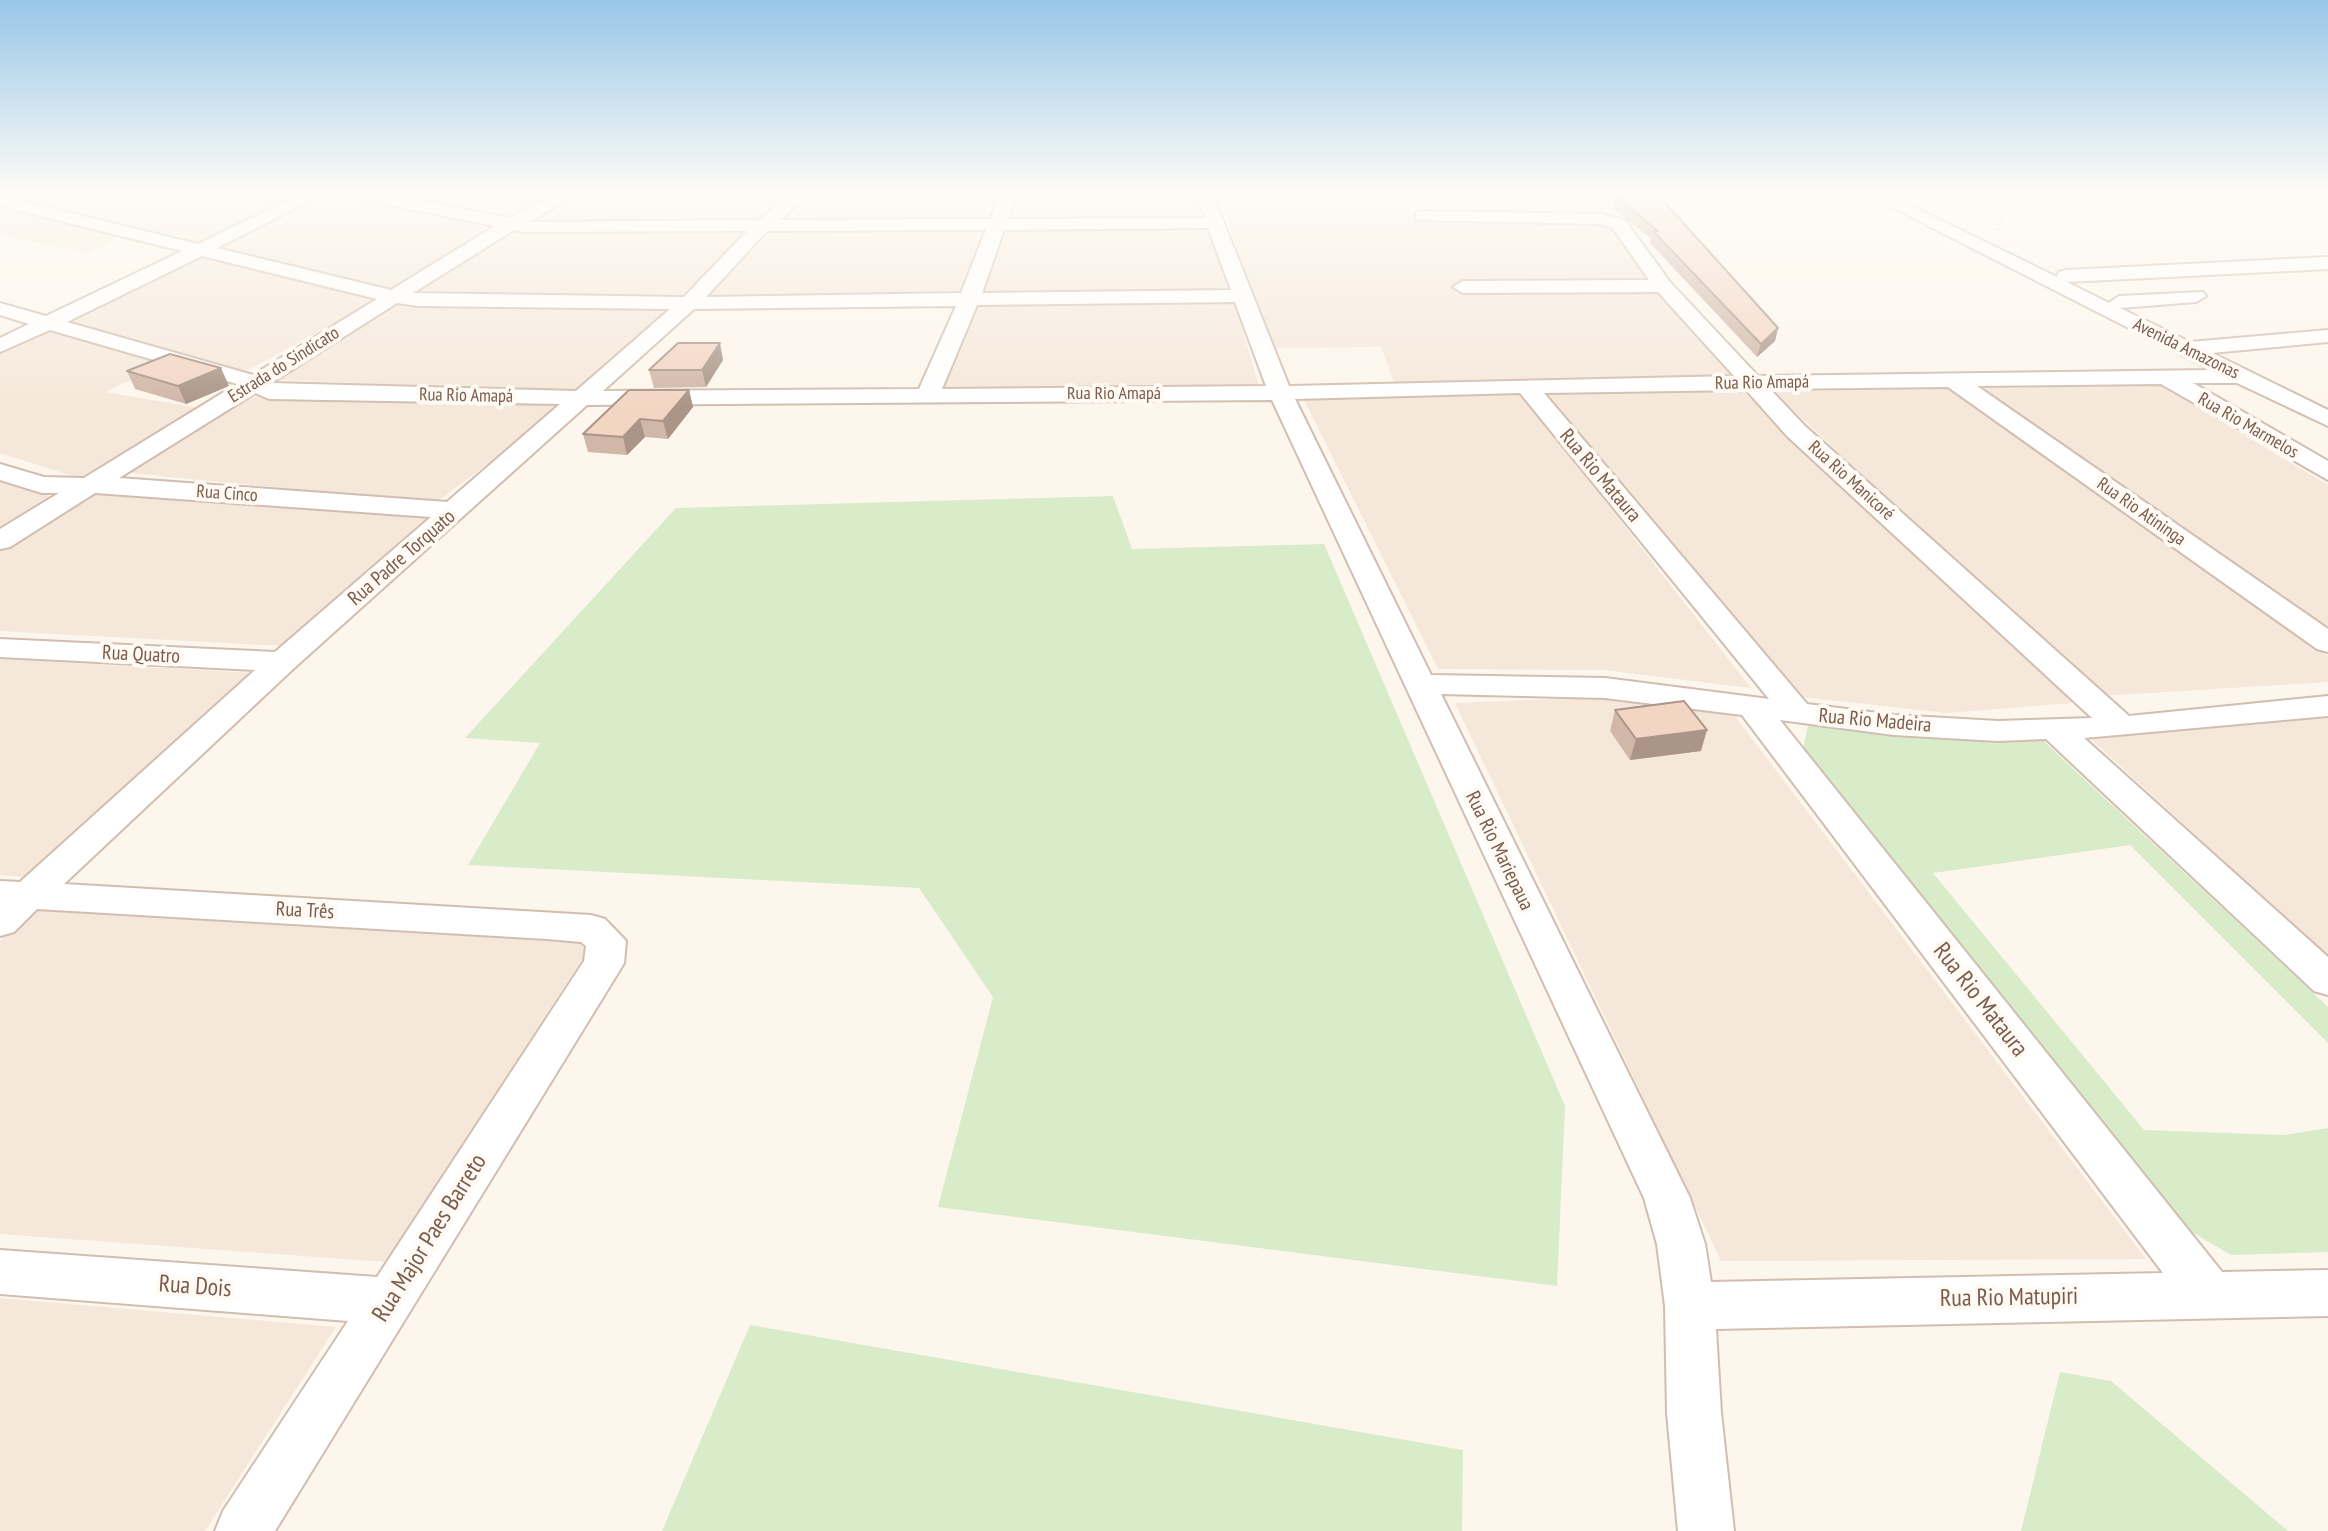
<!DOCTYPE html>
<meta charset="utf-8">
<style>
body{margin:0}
canvas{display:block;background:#fdf6ec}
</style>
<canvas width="2328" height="1531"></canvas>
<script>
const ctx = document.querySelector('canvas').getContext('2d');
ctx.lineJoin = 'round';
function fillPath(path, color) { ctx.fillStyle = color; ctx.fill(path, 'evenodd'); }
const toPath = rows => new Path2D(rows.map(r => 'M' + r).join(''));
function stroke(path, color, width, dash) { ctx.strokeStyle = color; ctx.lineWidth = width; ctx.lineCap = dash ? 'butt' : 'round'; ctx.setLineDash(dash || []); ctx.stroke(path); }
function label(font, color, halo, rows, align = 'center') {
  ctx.font = font + ' "PT Sans Narrow",sans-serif'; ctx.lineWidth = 8; ctx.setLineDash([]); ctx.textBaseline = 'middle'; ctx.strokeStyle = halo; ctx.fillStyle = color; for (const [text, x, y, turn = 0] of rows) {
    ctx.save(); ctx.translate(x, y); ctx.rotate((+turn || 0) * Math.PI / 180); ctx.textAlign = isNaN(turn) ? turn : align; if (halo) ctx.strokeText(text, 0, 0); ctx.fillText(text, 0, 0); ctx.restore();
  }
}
fillPath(toPath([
 [56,193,308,193,197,242,34,202],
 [328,193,334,193,502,229,391,289,207,248],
 [386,193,565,193,518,219],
 [588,193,801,193,765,223,542,221],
 [818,193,1001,193,989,224,784,226],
 [1017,193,1191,193,1201,220,1009,221],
 [1218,193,1594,193,1651,284,1740,380,1394,383,1381,347,1272,348],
 [15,209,123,235,89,252,0,236,0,214],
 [1208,227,1228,292,983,293,1008,229],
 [773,230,985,230,959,296,706,297],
 [517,232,753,232,677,298,414,293],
 [196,255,380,299,240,374,64,320],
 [1234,300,1259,386,944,387,978,307],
 [394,304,669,307,575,391,277,380],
 [42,330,164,364,105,392,199,408,79,478,0,453,0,350],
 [2159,385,2328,485,2328,630,1974,388],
 [1947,386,2328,656,2328,682,2101,696,1770,389],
 [1518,390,1751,688,1604,670,1438,669,1303,398],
 [1545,391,1743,391,2073,703,1946,713,1794,696],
 [245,397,568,404,435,503,129,473],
 [0,481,53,497,0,528],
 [87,494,433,517,282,646,0,631,0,550],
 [0,659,253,673,23,877,0,875],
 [1630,696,1735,716,2146,1259,1721,1261,1455,703],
 [2328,707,2328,957,2092,740],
 [35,910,579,939,586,953,386,1262,0,1234,0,941],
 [0,1298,336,1327,205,1531,0,1531]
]), '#f5e8da');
fillPath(toPath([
 [1113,496,1132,549,1324,544,1565,1106,1557,1286,938,1207,993,997,919,888,468,865,540,743,465,738,676,508],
 [1808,726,2037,735,2328,1007,2328,1043,2130,845,1933,873,2144,1130,2284,1135,2328,1128,2328,1252,2231,1255,2168,1218,1802,753],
 [750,1325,1463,1450,1462,1531,662,1531],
 [2060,1372,2111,1381,2288,1531,2021,1531]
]), '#d8ecc9');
const minor = toPath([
 [304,193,325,193,217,248,391,290,495,226,354,198,346,193,379,193,509,218,558,193,579,193,530,222,758,220,793,193,811,193,780,220,990,219,1001,193,1017,193,1008,219,1205,218,1196,193,1212,193,1289,386,1734,376,1658,292,1463,293,1453,287,1463,281,1649,280,1613,228,1600,224,1416,220,1416,212,1422,211,1601,214,1625,220,1670,282,1758,376,2211,370,1864,193,1885,193,2057,277,2059,272,2066,270,2328,257,2328,269,2067,282,2109,303,2119,296,2203,292,2206,296,2196,302,2120,308,2190,342,2328,330,2328,342,2212,353,2328,410,2328,426,2237,383,2193,383,2328,461,2328,480,2161,384,1977,386,2328,629,2328,652,2317,649,1948,387,1770,389,1805,426,2129,716,2328,696,2328,716,2084,738,2328,957,2328,995,2314,991,2046,739,1998,741,1894,735,1780,720,2222,1272,2328,1270,2328,1316,1716,1329,1721,1413,1734,1531,1678,1531,1667,1413,1665,1306,1657,1244,1644,1198,1272,400,587,405,293,669,64,884,591,915,605,919,626,941,624,963,618,973,275,1531,215,1531,223,1511,348,1321,0,1294,0,1250,377,1277,584,961,586,946,581,942,547,939,37,909,14,932,0,936,0,881,20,882,255,670,0,657,0,639,275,652,431,517,95,493,10,547,0,549,0,529,59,493,42,493,0,480,0,464,44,477,84,478,237,384,50,330,0,352,0,338,29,324,0,315,0,303,46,316,182,251,0,206,0,196,198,244,304,193],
 [1208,228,1231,290,982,293,1004,230,1208,228],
 [514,230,525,232,747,231,684,297,413,293,514,230],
 [986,230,961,293,706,297,767,231,986,230],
 [202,256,377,299,253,375,67,322,202,256],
 [1235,302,1266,386,942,389,977,305,1235,302],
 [397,303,418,306,670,309,576,391,271,383,397,303],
 [956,306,919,389,603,391,694,309,956,306],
 [1746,390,1787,436,2092,718,1998,721,1894,715,1807,704,1544,393,1746,390],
 [255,393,269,399,560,404,447,502,119,478,255,393],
 [1520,393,1769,699,1605,678,1431,675,1295,399,1520,393],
 [1441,694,1605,698,1742,715,2163,1273,1711,1282,1705,1244,1690,1198,1441,694]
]);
stroke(minor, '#d1beb0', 4);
stroke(toPath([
 [1998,229,2002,220,1996,207,2022,205]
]), '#d9b8a5', 3, [1, 3]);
fillPath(minor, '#fff');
fillPath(toPath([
 [1615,196,1778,328,1775,341,1757,357,1650,243,1651,239,1613,208],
 [723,360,706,387,654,388,649,370],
 [127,371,229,386,186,404,135,389],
 [689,390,693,407,668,439,645,437,627,455,588,452,583,434],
 [1615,710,1701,751,1630,760,1610,731]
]), '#d1b7a8');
fillPath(toPath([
 [1778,328,1775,341,1757,357,1761,344],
 [720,343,723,360,706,387,702,370],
 [221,368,229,386,186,404,178,386],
 [689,390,693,407,668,439,663,421],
 [640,419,645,437,627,455,623,437],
 [1707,730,1701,751,1630,760,1636,739]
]), '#aa9588');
const building = toPath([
 [1615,196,1659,196,1778,328,1761,344,1653,231,1658,231,1615,196],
 [678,343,720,343,702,370,649,370,678,343],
 [170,354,221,368,178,386,127,371,170,354],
 [629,390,689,390,663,421,640,419,623,437,583,434,629,390],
 [1684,701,1707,730,1636,739,1615,710,1684,701]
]);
fillPath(building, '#f3d5c3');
stroke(building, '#aa9588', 2);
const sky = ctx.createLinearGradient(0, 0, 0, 407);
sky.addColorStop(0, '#97c7e8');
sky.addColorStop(0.47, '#fefbf6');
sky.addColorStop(1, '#fefbf600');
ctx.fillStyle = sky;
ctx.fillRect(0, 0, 2328, 407);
label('18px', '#7a5c4d', '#fffaf3', [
 ["Avenida Amazonas",2186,349,26],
 ["Estrada do Sindicato",284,365,-32],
 ["Rua Rio Amapá",1762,383,-1],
 ["Rua Rio Amapá",1114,394],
 ["Rua Rio Amapá",466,396,1],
 ["Rua Rio Marmelos",2248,426,30],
 ["Rua Rio Manicoré",1851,481,42],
 ["Rua Cinco",227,494,4],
 ["Rua Rio Atininga",2141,512,35]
]);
label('20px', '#7a5c4d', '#fffaf3', [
 ["Rua Rio Mataura",1600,476,50],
 ["Rua Padre Torquato",402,558,-41],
 ["Rua Quatro",141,655,3],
 ["Rua Rio Madeira",1875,721,5],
 ["Rua Rio Mariepaua",1499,851,64],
 ["Rua Três",305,911,3]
]);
label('24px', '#7a5c4d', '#fffaf3', [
 ["Rua Rio Mataura",1980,1000,52],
 ["Rua Major Paes Barreto",430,1238,-58],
 ["Rua Dois",195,1287,4],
 ["Rua Rio Matupiri",2009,1298,-1]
]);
</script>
